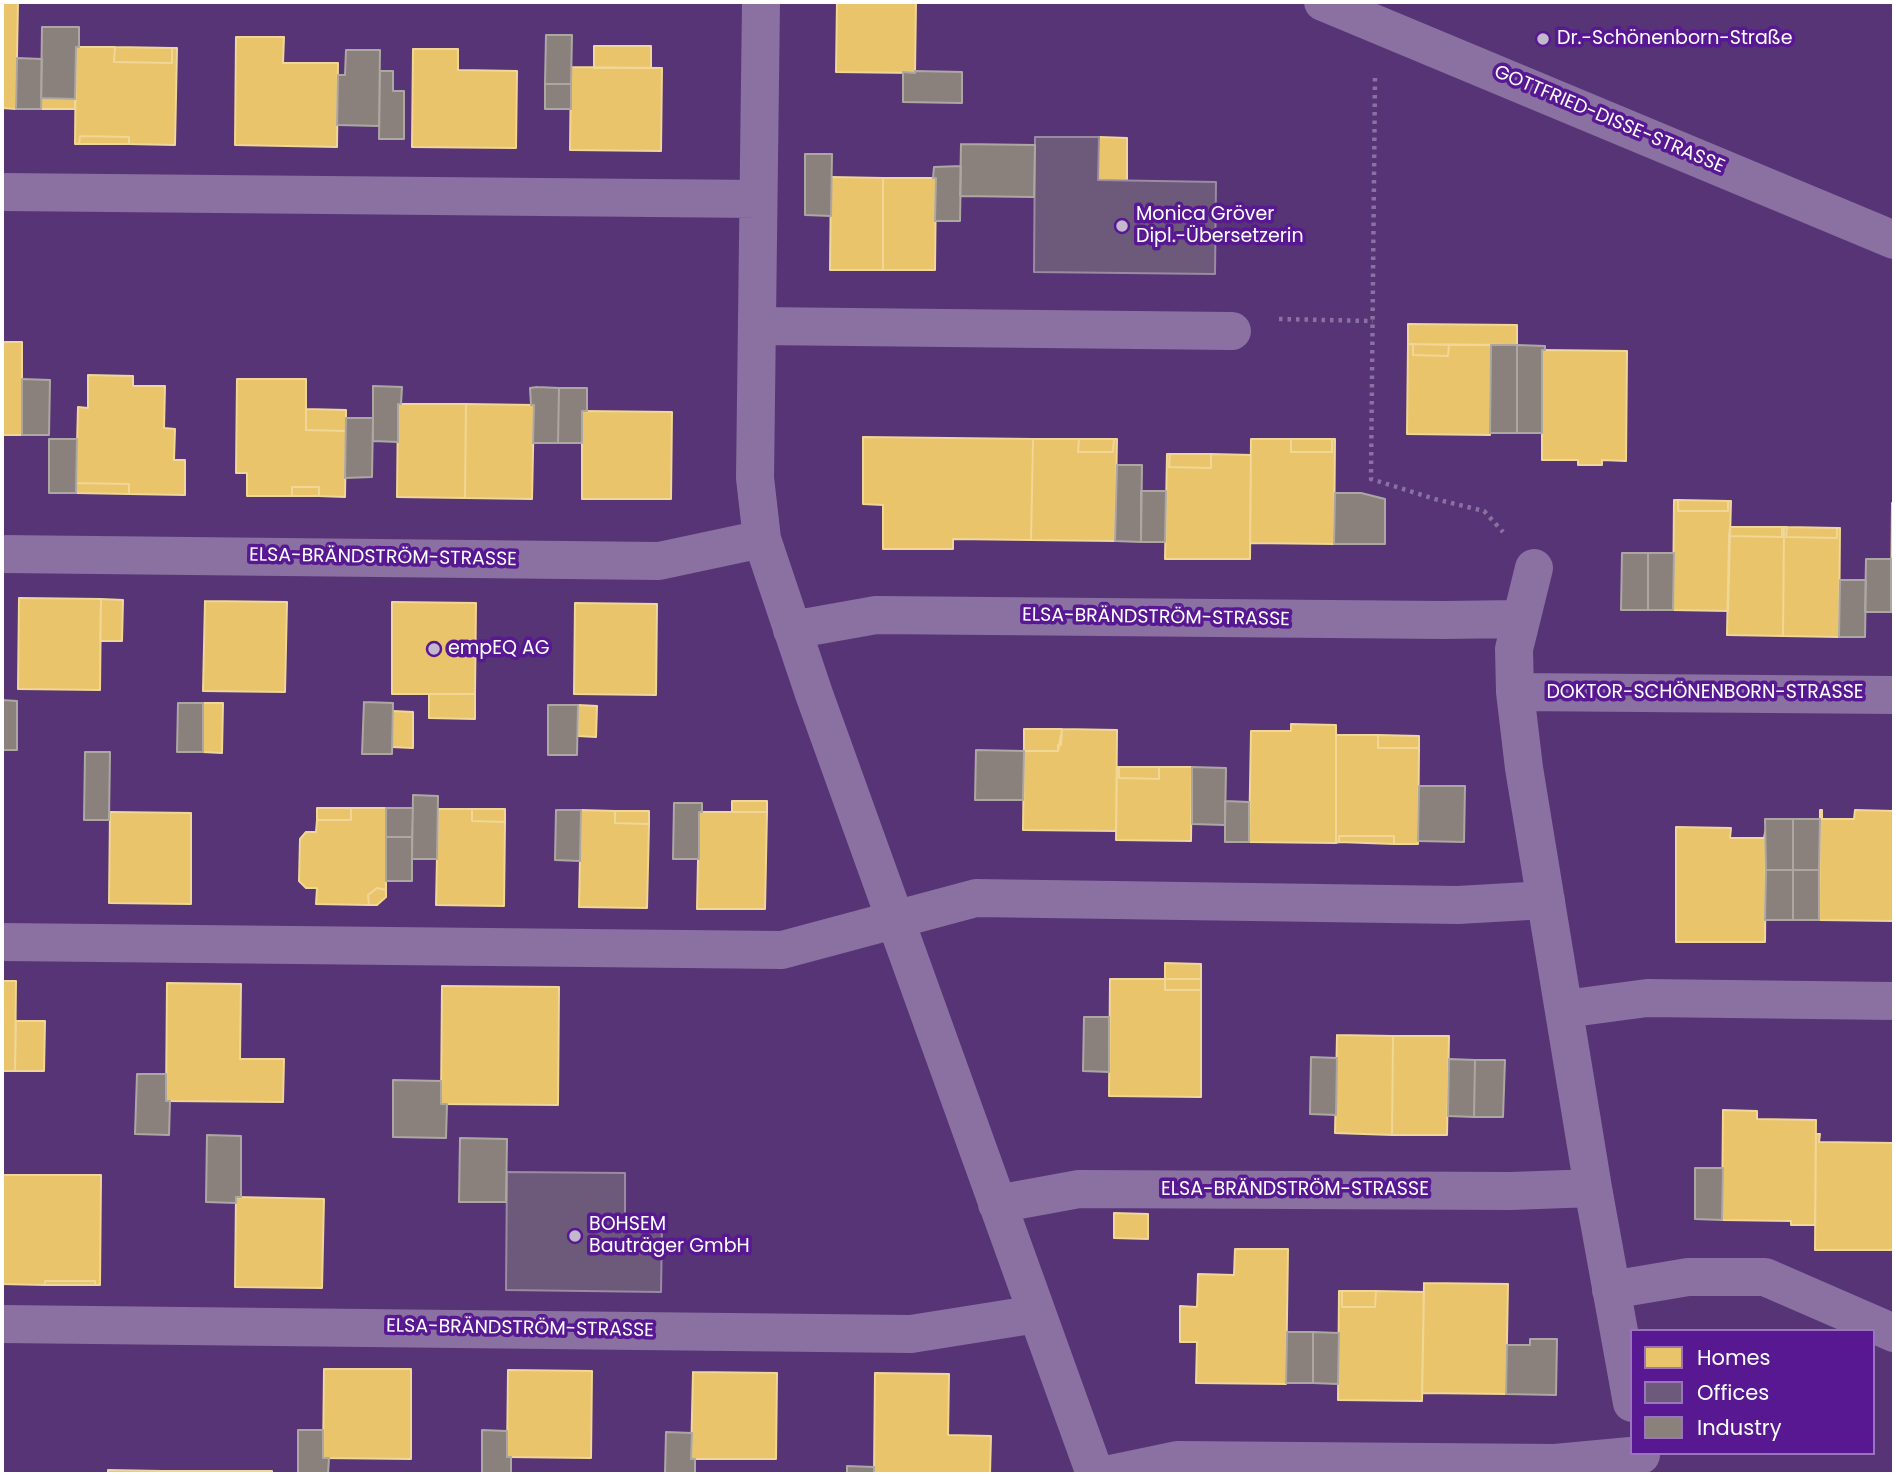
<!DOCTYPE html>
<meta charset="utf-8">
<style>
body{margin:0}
#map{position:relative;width:1896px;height:1476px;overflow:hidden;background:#573476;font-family:Poppins,sans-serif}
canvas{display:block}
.frame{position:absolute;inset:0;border:4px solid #fff;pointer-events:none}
.legend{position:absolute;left:1630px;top:1329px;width:245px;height:126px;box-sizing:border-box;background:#581892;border:2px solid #9b74be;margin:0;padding:9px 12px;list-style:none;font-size:21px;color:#fff}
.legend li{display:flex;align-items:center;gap:14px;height:35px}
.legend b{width:35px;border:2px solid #9b74be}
</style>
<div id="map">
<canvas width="1896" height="1476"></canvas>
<div class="frame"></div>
<ul class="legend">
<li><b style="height:19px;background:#e9c46a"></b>Homes</li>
<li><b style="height:19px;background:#6d597a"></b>Offices</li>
<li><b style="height:19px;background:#8a817c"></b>Industry</li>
</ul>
</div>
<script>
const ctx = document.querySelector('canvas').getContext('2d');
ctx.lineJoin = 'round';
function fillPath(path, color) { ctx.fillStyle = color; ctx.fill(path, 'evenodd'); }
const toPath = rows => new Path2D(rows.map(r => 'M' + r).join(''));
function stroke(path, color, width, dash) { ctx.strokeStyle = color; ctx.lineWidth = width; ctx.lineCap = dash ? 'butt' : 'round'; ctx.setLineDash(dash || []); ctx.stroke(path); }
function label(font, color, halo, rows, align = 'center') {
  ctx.font = font + ' Poppins,sans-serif'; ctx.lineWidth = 7; ctx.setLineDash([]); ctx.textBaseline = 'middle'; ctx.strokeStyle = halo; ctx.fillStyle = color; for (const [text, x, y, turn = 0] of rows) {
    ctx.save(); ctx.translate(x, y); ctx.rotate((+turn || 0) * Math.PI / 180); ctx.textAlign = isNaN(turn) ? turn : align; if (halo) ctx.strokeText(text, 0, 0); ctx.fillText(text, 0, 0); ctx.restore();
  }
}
const homes = toPath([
 [2,2,18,2,16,109,2,108,2,2],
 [837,2,916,2,915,73,836,72,837,2],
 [236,37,284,37,283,63,338,63,337,147,235,145,236,37],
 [594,46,651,46,651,68,594,68,594,46],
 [76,47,115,47,114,62,172,63,172,48,177,48,175,145,129,144,129,137,80,136,79,144,75,144,76,47],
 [115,47,172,48,172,63,114,62,115,47],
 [413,49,458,49,458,70,517,71,516,148,412,147,413,49],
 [571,67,662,68,661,151,570,150,571,67],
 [41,98,75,99,75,109,41,109,41,98],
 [80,136,129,137,129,144,79,144,80,136],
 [1099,137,1127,138,1127,180,1098,180,1099,137],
 [831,177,883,178,883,270,830,270,831,177],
 [883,178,936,178,935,270,883,270,883,178],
 [1408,324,1517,325,1517,345,1408,344,1408,324],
 [2,342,22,342,22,435,2,435,2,342],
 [1408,344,1413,344,1413,355,1448,356,1449,345,1491,345,1490,435,1407,434,1408,344],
 [1413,344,1449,345,1448,356,1413,355,1413,344],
 [1542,350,1627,351,1626,461,1602,460,1602,465,1578,465,1578,460,1542,460,1542,350],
 [88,375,133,376,133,386,165,386,164,428,175,429,174,460,185,460,185,495,129,494,129,484,76,483,78,407,88,408,88,375],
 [237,379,306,379,306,430,346,431,345,497,319,496,319,487,292,487,292,496,247,496,247,473,236,473,237,379],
 [398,404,466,404,465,498,397,497,398,404],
 [466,404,534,405,532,499,465,498,466,404],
 [306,409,346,410,346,431,306,430,306,409],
 [582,411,672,412,671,499,582,499,582,411],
 [863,437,1033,439,1031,540,953,539,953,549,883,549,883,505,863,504,863,437],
 [1033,439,1079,439,1078,452,1113,452,1114,439,1117,439,1115,541,1031,540,1033,439],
 [1079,439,1114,439,1113,452,1078,452,1079,439],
 [1251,439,1291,439,1291,452,1332,452,1332,439,1335,439,1334,544,1250,543,1251,439],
 [1291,439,1332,439,1332,452,1291,452,1291,439],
 [1167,454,1170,454,1169,467,1211,468,1211,454,1251,455,1250,559,1165,559,1167,454],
 [1170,454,1211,454,1211,468,1169,467,1170,454],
 [76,483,129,484,129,494,76,493,76,483],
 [292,487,319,487,319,496,292,496,292,487],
 [1674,500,1678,500,1678,511,1728,511,1728,501,1731,501,1728,611,1673,610,1674,500],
 [1678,500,1728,501,1728,511,1678,511,1678,500],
 [1892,503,1894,503,1894,612,1891,612,1892,503],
 [1730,527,1782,527,1782,537,1729,536,1730,527],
 [1782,527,1784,527,1783,636,1727,635,1729,536,1782,537,1782,527],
 [1784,527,1787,527,1786,537,1837,538,1837,528,1840,528,1839,637,1783,636,1784,527],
 [1787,527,1837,528,1837,538,1786,537,1787,527],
 [19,598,101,599,100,690,18,689,19,598],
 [101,599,123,600,122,641,100,641,101,599],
 [205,601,287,602,285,692,203,691,205,601],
 [392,602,476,603,475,694,392,694,392,602],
 [575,603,657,604,656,695,574,694,575,603],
 [429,694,475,694,475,719,429,718,429,694],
 [203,703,223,703,222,753,203,752,203,703],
 [578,705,597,706,596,737,578,736,578,705],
 [393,711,413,712,413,748,392,747,393,711],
 [1291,724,1336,725,1336,843,1249,842,1251,731,1291,731,1291,724],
 [1024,729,1062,729,1061,745,1058,745,1058,751,1024,751,1024,729],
 [1062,729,1117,730,1116,831,1023,830,1024,751,1058,751,1062,729],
 [1336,735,1378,735,1378,748,1419,748,1418,844,1394,844,1394,836,1339,836,1339,842,1336,843,1336,735],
 [1378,735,1419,736,1419,748,1378,748,1378,735],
 [1117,767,1119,767,1119,778,1159,779,1159,767,1192,767,1191,841,1116,840,1117,767],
 [1119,767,1159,767,1159,779,1119,778,1119,767],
 [732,801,767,801,767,812,732,812,732,801],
 [317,808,351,808,351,820,317,820,317,808],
 [351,808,386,808,386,890,377,888,368,895,369,905,316,904,317,888,306,888,299,881,300,839,306,832,316,832,317,820,351,820,351,808],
 [438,809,472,809,472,821,505,822,504,906,436,905,438,809],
 [472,809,505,809,505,822,472,821,472,809],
 [581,810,615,811,615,823,649,824,647,908,579,907,581,810],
 [1820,810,1822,810,1822,819,1854,819,1855,810,1894,811,1894,921,1819,920,1820,810],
 [615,811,649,811,649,824,615,823,615,811],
 [110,812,191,813,191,904,109,903,110,812],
 [699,812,767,812,765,909,697,909,699,812],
 [1676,827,1731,828,1730,838,1764,838,1766,828,1765,942,1676,942,1676,827],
 [1339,836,1394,836,1394,844,1339,842,1339,836],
 [377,888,386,890,386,897,377,905,369,905,368,895,377,888],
 [1165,963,1201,964,1201,979,1165,979,1165,963],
 [1110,979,1165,979,1165,990,1201,990,1201,1097,1109,1096,1110,979],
 [1165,979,1201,979,1201,990,1165,990,1165,979],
 [2,981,16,981,15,1071,2,1071,2,981],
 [167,983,241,984,240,1059,284,1059,283,1102,166,1101,167,983],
 [442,986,559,987,558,1105,441,1104,442,986],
 [16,1021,45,1021,44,1071,15,1071,16,1021],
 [1337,1035,1393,1036,1392,1135,1335,1133,1337,1035],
 [1393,1036,1449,1036,1447,1135,1392,1135,1393,1036],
 [1723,1110,1757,1111,1757,1119,1816,1120,1815,1225,1791,1225,1791,1221,1722,1220,1723,1110],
 [1816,1134,1820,1134,1819,1142,1894,1143,1894,1250,1815,1250,1816,1134],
 [2,1175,101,1175,100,1285,95,1285,95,1281,45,1281,45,1285,2,1284,2,1175],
 [236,1197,324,1199,322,1288,235,1287,236,1197],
 [1114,1213,1148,1214,1148,1239,1114,1238,1114,1213],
 [1235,1249,1288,1249,1286,1384,1196,1383,1197,1342,1180,1342,1180,1306,1197,1307,1198,1274,1234,1275,1235,1249],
 [45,1281,95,1281,95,1285,45,1285,45,1281],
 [1424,1283,1508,1284,1506,1394,1422,1393,1424,1283],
 [1339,1291,1342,1291,1342,1307,1375,1307,1376,1291,1424,1292,1422,1401,1338,1400,1339,1291],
 [1342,1291,1376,1291,1375,1307,1342,1307,1342,1291],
 [324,1369,411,1369,411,1459,323,1458,324,1369],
 [508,1370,592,1371,591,1458,507,1457,508,1370],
 [693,1372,777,1373,776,1459,691,1459,693,1372],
 [875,1373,949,1374,948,1435,991,1436,990,1474,874,1474,875,1373],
 [108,1470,162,1471,162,1474,108,1474,108,1470],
 [162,1471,217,1471,217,1474,162,1474,162,1471],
 [217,1471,272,1471,272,1474,217,1474,217,1471]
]);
fillPath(homes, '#e9c46a');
stroke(homes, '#f0d697', 2);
const offices = toPath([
 [1035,137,1099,137,1098,180,1216,182,1215,274,1034,272,1035,137],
 [507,1172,625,1173,625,1227,662,1228,661,1292,506,1290,507,1172]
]);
fillPath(offices, '#6d597a');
stroke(offices, '#998ba2', 2);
const industry = toPath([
 [42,27,79,27,79,47,76,47,75,99,41,98,42,27],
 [546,35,572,35,571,84,545,84,546,35],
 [346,50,380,50,379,126,337,125,338,75,345,75,346,50],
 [17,58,42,59,41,109,16,109,17,58],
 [380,71,393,71,393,91,404,91,404,139,379,139,380,71],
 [915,71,962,72,962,103,903,102,903,72,915,73,915,71],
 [545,84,571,84,571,109,545,109,545,84],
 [961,144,1035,145,1034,197,960,196,961,144],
 [805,154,832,154,831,216,805,215,805,154],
 [961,166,960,221,935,221,936,178,933,178,934,167,961,166],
 [1491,345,1517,345,1517,433,1490,433,1491,345],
 [1517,345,1545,346,1545,350,1542,350,1542,433,1517,433,1517,345],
 [22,379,50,380,49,435,22,435,22,379],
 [373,386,402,387,401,404,398,404,398,442,373,441,373,386],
 [537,387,559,388,558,443,533,443,534,405,531,405,530,388,537,387],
 [559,388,587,388,587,411,582,411,582,443,558,443,559,388],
 [346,418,373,418,372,477,345,478,346,418],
 [49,439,77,439,76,493,49,493,49,439],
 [1117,465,1142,465,1141,542,1115,541,1117,465],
 [1141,491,1166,491,1165,542,1141,542,1141,491],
 [1335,493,1361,493,1385,499,1385,544,1334,544,1335,493],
 [1622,553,1648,553,1648,610,1621,610,1622,553],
 [1648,553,1674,553,1673,610,1648,610,1648,553],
 [1866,559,1891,559,1891,612,1865,612,1866,559],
 [1840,580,1866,580,1865,637,1839,637,1840,580],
 [2,700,17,701,17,750,2,750,2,700],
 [364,702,393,703,392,754,362,754,364,702],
 [178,703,203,703,203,752,177,752,178,703],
 [548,705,578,705,577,755,548,755,548,705],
 [976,750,1024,751,1023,800,975,800,976,750],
 [85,752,110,752,109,820,84,820,85,752],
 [1192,767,1226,768,1225,825,1192,824,1192,767],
 [1419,786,1465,786,1464,842,1418,841,1419,786],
 [413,795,438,796,437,859,412,859,413,795],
 [1225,801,1249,802,1249,842,1225,842,1225,801],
 [674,803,702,803,702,812,699,812,699,859,673,859,674,803],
 [386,808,413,808,412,837,386,837,386,808],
 [556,810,581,810,580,861,555,860,556,810],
 [1765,819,1793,819,1793,870,1766,870,1765,819],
 [1793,819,1820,819,1819,870,1793,870,1793,819],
 [386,837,412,837,412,881,386,881,386,837],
 [1766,870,1793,870,1793,920,1765,920,1766,870],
 [1793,870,1819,870,1819,920,1793,920,1793,870],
 [1084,1017,1109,1017,1109,1072,1083,1071,1084,1017],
 [1311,1057,1337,1058,1336,1115,1310,1114,1311,1057],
 [1449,1059,1475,1060,1474,1117,1448,1116,1449,1059],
 [1475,1060,1505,1060,1503,1117,1474,1117,1475,1060],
 [137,1074,166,1074,166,1101,170,1101,169,1135,135,1134,137,1074],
 [393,1080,441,1081,441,1104,447,1104,446,1138,393,1137,393,1080],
 [207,1135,241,1136,241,1197,236,1197,236,1203,206,1202,207,1135],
 [460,1138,507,1139,506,1202,459,1202,460,1138],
 [1695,1168,1723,1168,1722,1220,1695,1219,1695,1168],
 [1287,1332,1313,1332,1313,1383,1286,1383,1287,1332],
 [1313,1332,1339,1333,1338,1384,1313,1383,1313,1332],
 [1530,1339,1557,1339,1556,1395,1506,1394,1507,1345,1530,1345,1530,1339],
 [298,1430,323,1430,323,1458,329,1458,328,1474,298,1474,298,1430],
 [482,1430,507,1431,507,1457,511,1457,511,1474,482,1474,482,1430],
 [666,1432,692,1433,691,1459,695,1459,695,1474,665,1474,666,1432],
 [847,1466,874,1467,874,1474,847,1474,847,1466]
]);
fillPath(industry, '#8a817c');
stroke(industry, '#ada7a3', 2);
stroke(toPath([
 [1375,78,1371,479,1435,499,1484,511,1503,532],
 [1279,319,1373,321]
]), '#8a71a1', 4.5, [3.5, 5]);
stroke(toPath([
 [761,2,755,478,762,539,814,694,1095,1474],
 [1323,2,1894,240],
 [2,192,758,199],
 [757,326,1232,331],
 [2,554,659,561,762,539],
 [1534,568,1514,649,1515,692,1524,768,1593,1188,1632,1403],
 [792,630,876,615,1443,620,1520,619],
 [1515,692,1894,695],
 [2,942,782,950,976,898,1458,905,1546,900],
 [1565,1009,1647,998,1894,1001],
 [997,1204,1079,1189,1511,1191,1593,1188],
 [1611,1290,1688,1277,1765,1277,1894,1333],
 [2,1324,911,1334,1037,1314],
 [1110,1474,1177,1460,1555,1463,1641,1455]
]), '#8a71a1', 38);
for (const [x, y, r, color] of [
 [1543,39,7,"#c4b8cf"],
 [1122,226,7,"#c4b8cf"],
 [434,649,7,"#c4b8cf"],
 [575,1236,7,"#c4b8cf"]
]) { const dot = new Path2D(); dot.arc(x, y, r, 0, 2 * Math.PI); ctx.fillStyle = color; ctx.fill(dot); stroke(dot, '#581892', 2.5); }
label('19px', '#fff', '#581892', [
 ["Dr.-Schönenborn-Straße",1557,39],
 ["Monica Gröver",1136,215],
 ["Dipl.-Übersetzerin",1136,237],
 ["empEQ AG",448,649],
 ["BOHSEM",589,1225],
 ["Bauträger GmbH",589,1247]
], 'left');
label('19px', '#fff', '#581892', [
 ["GOTTFRIED-DISSE-STRASSE",1609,120,23],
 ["ELSA-BRÄNDSTRÖM-STRASSE",383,558,1],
 ["ELSA-BRÄNDSTRÖM-STRASSE",1156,618,1],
 ["DOKTOR-SCHÖNENBORN-STRASSE",1705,693],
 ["ELSA-BRÄNDSTRÖM-STRASSE",1295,1190],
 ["ELSA-BRÄNDSTRÖM-STRASSE",520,1329,1]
]);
</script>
